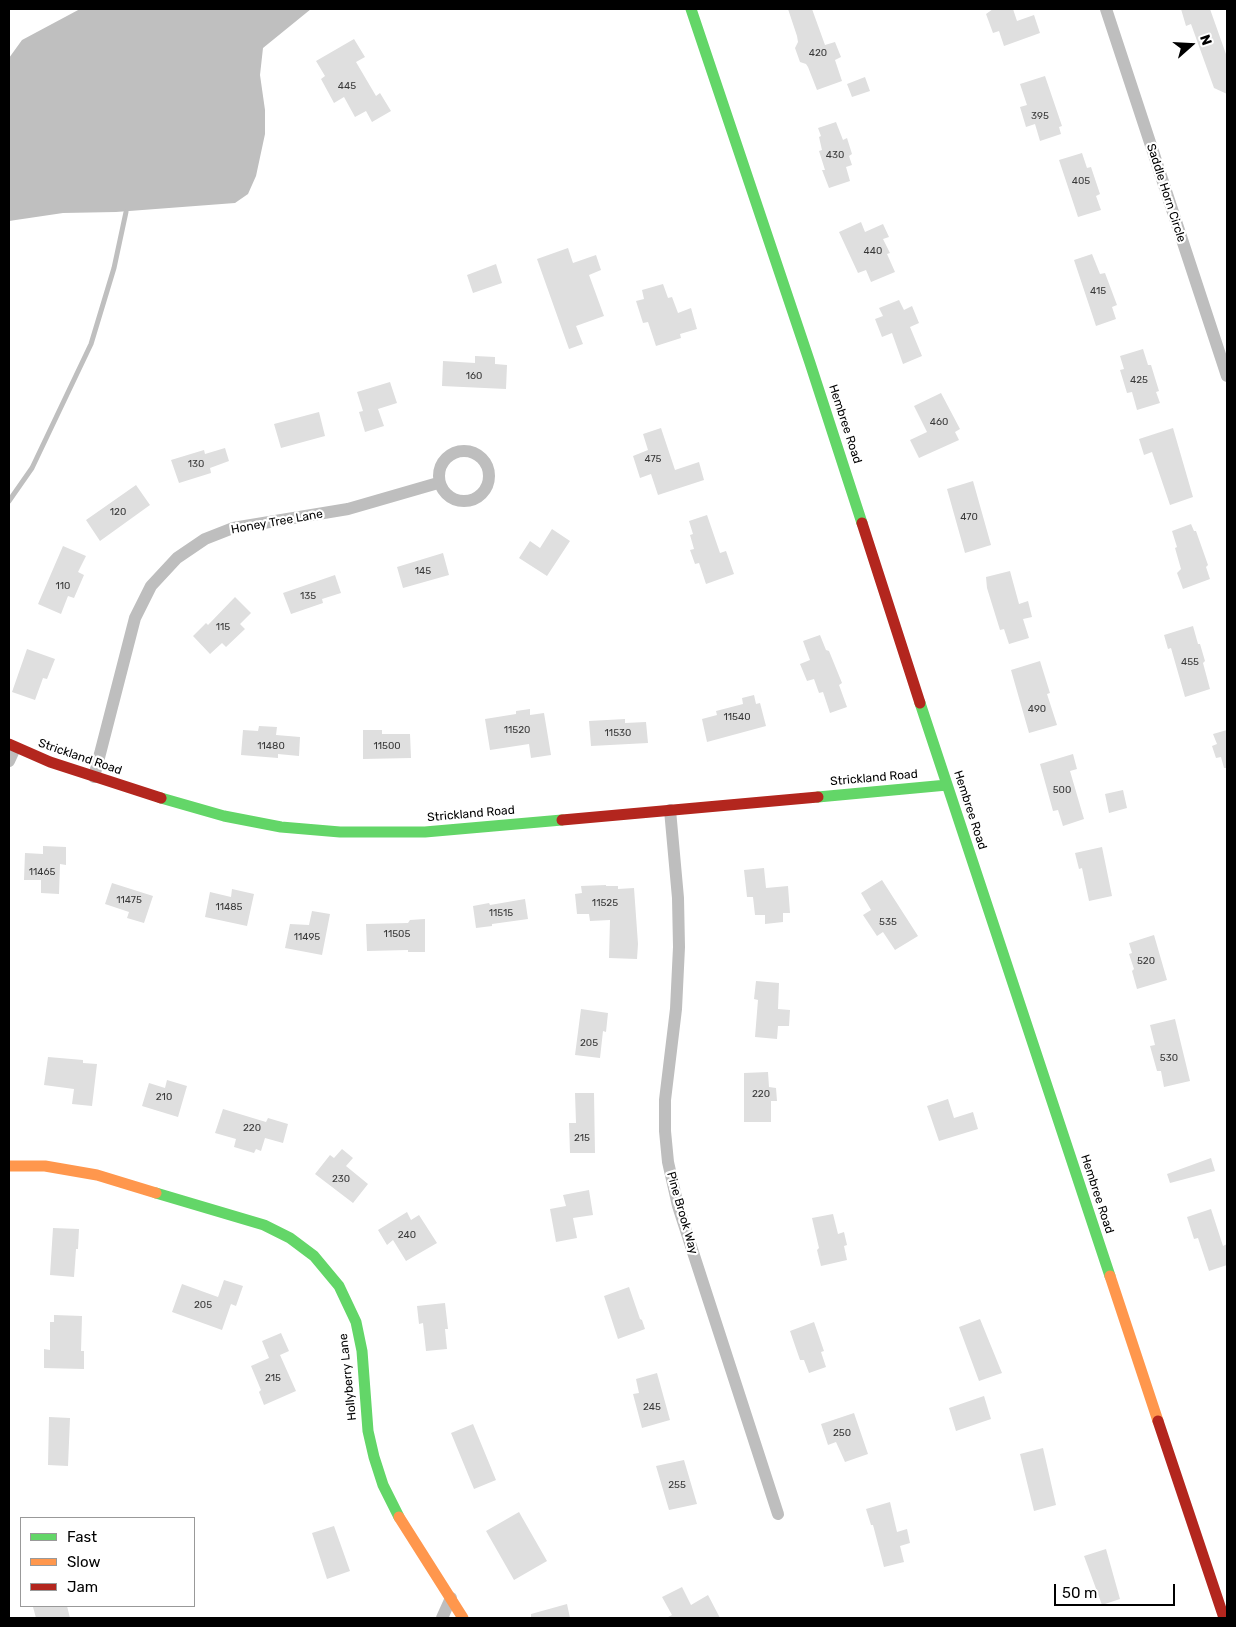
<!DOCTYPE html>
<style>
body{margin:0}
#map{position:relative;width:1236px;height:1627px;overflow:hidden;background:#fff;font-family:Rubik,sans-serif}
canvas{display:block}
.frame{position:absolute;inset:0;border:10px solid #000;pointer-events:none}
.legend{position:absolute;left:20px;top:1517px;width:175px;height:90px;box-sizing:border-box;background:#fff;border:1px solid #999;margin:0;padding:6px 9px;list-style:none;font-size:15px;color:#000}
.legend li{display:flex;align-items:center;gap:10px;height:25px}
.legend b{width:25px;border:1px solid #999}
.north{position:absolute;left:1166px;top:20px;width:50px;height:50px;-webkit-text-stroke:4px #fff;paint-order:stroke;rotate:71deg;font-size:14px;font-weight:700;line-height:20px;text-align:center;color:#000}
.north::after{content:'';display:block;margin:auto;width:18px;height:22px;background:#000;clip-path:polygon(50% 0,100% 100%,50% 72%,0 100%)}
.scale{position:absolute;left:1054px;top:1584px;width:121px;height:22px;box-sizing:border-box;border:2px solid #000;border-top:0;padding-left:6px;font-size:15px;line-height:18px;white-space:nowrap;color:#000;-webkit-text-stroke:4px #fff;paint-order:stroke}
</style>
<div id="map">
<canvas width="1236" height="1627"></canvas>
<div class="frame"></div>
<ul class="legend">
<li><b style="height:6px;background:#63d668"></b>Fast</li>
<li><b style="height:6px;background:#ff974d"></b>Slow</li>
<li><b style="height:6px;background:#b3261e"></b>Jam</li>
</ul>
<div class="north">N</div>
<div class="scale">50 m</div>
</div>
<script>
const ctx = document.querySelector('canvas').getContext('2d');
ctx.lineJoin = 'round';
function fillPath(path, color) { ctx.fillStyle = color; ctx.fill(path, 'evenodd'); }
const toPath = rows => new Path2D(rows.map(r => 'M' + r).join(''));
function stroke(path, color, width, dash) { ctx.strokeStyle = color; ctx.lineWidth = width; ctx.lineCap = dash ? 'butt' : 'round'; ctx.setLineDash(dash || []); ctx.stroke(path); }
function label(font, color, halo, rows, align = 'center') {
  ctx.font = font + ' Rubik,sans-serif'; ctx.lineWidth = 4.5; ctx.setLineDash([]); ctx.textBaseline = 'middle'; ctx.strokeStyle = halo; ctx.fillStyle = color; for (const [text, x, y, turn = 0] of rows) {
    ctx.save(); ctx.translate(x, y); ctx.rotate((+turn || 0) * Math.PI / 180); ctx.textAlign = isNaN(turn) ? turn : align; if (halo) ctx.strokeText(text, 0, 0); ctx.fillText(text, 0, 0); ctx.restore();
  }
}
fillPath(toPath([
 [80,9,311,9,263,48,260,75,265,110,265,134,256,176,248,194,235,203,116,212,63,213,9,221,9,58,22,40]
]), '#bfbfbf');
stroke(toPath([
 [9,501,32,468,91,344,114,268,126,212]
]), '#bfbfbf', 5);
fillPath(toPath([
 [788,9,812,9,825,45,835,42,841,57,835,60,842,81,817,90,808,67,806,64,800,62,795,48,798,42,797,36],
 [993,9,1013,9,1017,21,1034,15,1040,33,1004,46,999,31,993,33,986,14],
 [1181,9,1210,9,1227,57,1227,94,1214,88,1191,24,1186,26],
 [354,39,365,57,356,62,376,96,380,93,391,111,372,122,366,111,355,117,344,97,334,103,321,79,325,76,316,61],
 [1045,76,1062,126,1059,127,1061,134,1040,141,1035,124,1026,127,1020,107,1027,105,1020,84],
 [865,77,870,91,852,97,847,84],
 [836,122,843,140,847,138,852,154,849,156,852,165,846,167,850,181,829,188,822,170,825,170,819,151,822,150,819,137,821,136,818,128],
 [1082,153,1087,168,1091,167,1100,194,1096,196,1101,210,1078,217,1059,160],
 [861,222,865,232,883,224,889,237,883,239,890,253,887,254,895,272,871,282,866,270,858,273,839,232],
 [568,248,573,263,596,255,601,270,589,275,604,316,576,326,583,344,569,349,537,259],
 [1092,254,1100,274,1105,273,1117,305,1112,307,1116,319,1096,326,1074,260],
 [496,264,502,283,473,293,467,275],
 [663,284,668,298,672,297,678,313,691,308,697,329,680,334,681,338,656,346,648,322,643,323,636,301,644,299,642,290],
 [899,300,904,310,912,306,919,323,910,327,922,356,903,364,892,333,882,337,875,319,883,316,879,308],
 [1143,349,1148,365,1151,365,1159,391,1156,392,1160,403,1137,410,1132,392,1127,393,1120,370,1124,369,1120,356],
 [475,356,495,357,495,364,507,365,506,389,442,386,443,361,475,363],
 [390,382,397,403,378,409,384,426,365,432,359,412,363,411,357,392],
 [941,393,960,429,955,432,959,440,919,458,910,440,927,432,914,406],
 [319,412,325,436,281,448,274,424],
 [661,428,675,470,699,462,704,480,658,495,651,474,640,478,633,456,648,450,643,434],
 [1173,428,1193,497,1170,505,1152,452,1144,455,1139,439],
 [225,448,229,461,210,468,211,473,179,483,171,460,204,450,205,454],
 [973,481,991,545,965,553,947,489],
 [136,485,150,505,100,541,86,520],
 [707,515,720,553,726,551,734,574,706,584,699,563,695,564,690,550,694,549,690,535,693,534,689,521],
 [1191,524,1194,531,1196,531,1208,565,1206,567,1210,579,1183,589,1177,573,1181,569,1175,548,1177,547,1172,531],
 [552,529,570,541,547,576,519,558,530,541,540,548],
 [63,546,86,556,78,572,84,575,74,598,68,596,61,614,38,604],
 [443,553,449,575,403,588,397,567],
 [1010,571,1019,604,1028,601,1032,617,1023,619,1029,638,1009,644,1004,629,1000,630,987,588,986,577],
 [335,575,341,593,322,599,323,603,291,614,283,593],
 [235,597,251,613,240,624,245,629,226,647,222,643,210,654,193,636,206,623,208,625],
 [1193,626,1198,644,1200,644,1205,661,1203,663,1210,689,1185,697,1171,648,1168,649,1164,635],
 [820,635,826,650,829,651,842,683,839,685,847,707,830,713,823,692,819,693,814,679,807,681,800,664,810,660,803,641],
 [27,649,55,659,47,679,43,678,35,700,12,692],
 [1040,661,1050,693,1047,694,1057,725,1029,733,1011,670],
 [754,695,756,704,760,703,766,726,707,742,702,719,717,715,716,711,743,704,742,698],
 [530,709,530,715,544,713,551,755,531,758,529,744,490,750,485,719,516,714,516,711],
 [625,719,625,723,646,722,648,743,591,746,589,721],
 [259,726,277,727,276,735,300,737,299,756,278,754,278,758,241,755,243,730,258,731],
 [363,730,382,730,382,734,410,734,411,758,363,759],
 [1227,730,1227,768,1224,768,1221,757,1216,758,1212,746,1217,744,1213,734],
 [1073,754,1077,769,1070,771,1084,819,1063,826,1058,810,1053,811,1040,764],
 [1123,790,1127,808,1109,813,1105,794],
 [43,846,66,847,66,865,60,864,59,894,41,893,41,880,24,880,25,853,43,854],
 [1102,847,1112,896,1089,901,1082,868,1079,869,1075,853],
 [764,868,766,888,788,886,790,913,783,913,783,922,765,924,765,915,755,915,753,897,747,897,744,870],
 [882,880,918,936,895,950,883,932,877,936,863,915,871,910,861,893],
 [112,883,153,896,144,923,127,918,129,912,105,904],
 [606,885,606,886,618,886,618,889,634,888,638,944,637,959,609,958,610,920,590,921,589,914,577,914,575,894,582,893,581,886],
 [232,889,254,894,247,926,205,917,210,892,231,897],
 [525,899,528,919,492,924,492,926,476,928,473,906,489,903,490,905],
 [312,911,330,914,322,955,285,948,290,924,309,925],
 [425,919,425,952,408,952,408,950,367,951,366,924,408,923,410,920],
 [1154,935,1167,980,1137,989,1132,971,1134,969,1129,954,1132,953,1129,943],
 [756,981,779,983,778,1009,790,1010,789,1026,778,1026,777,1039,755,1037,758,1000,754,999],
 [581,1009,608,1013,606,1032,603,1031,600,1058,575,1055],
 [1175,1019,1190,1081,1164,1087,1161,1071,1157,1071,1150,1046,1155,1045,1150,1025],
 [48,1057,83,1060,83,1063,97,1064,92,1106,72,1104,74,1089,44,1085],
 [768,1072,769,1087,776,1088,777,1101,771,1101,771,1122,744,1122,744,1073],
 [167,1080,187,1086,178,1117,142,1106,149,1083,165,1088],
 [575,1093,594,1093,595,1153,570,1153,569,1123,576,1123],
 [948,1099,954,1118,973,1112,978,1129,939,1141,927,1106],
 [223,1109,266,1122,268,1118,288,1124,283,1143,265,1138,261,1151,256,1149,254,1153,234,1147,236,1139,215,1133],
 [342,1149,353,1158,346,1166,368,1184,353,1203,315,1174,330,1155,334,1158],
 [1211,1158,1215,1171,1170,1183,1167,1174],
 [589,1190,593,1215,573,1218,577,1238,556,1242,550,1209,566,1206,563,1195],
 [1211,1209,1223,1246,1227,1244,1227,1265,1209,1271,1198,1238,1194,1239,1187,1217],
 [407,1212,411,1220,419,1215,437,1243,406,1261,393,1240,387,1245,378,1230],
 [833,1214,838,1234,844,1232,847,1245,844,1246,847,1260,821,1266,817,1250,819,1248,812,1218],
 [53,1228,79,1229,78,1249,76,1249,74,1277,50,1275],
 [224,1280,243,1286,236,1306,231,1304,222,1330,172,1312,182,1284,218,1297],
 [629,1287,640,1319,642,1320,645,1329,618,1339,604,1296],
 [445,1303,448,1329,445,1329,447,1349,426,1351,423,1323,419,1324,417,1306],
 [54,1315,82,1316,81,1351,84,1351,84,1369,44,1368,44,1349,50,1350,50,1322,54,1322],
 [980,1319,1002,1373,979,1381,959,1327],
 [814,1322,824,1351,821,1352,826,1367,809,1373,804,1360,800,1360,790,1331],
 [281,1333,289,1351,280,1355,296,1391,264,1405,259,1392,261,1390,251,1366,269,1358,262,1341],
 [657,1373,670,1420,642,1428,633,1394,639,1393,636,1379],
 [984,1396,991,1419,956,1431,949,1408],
 [854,1413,868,1454,845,1462,836,1442,828,1445,821,1424],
 [49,1417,70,1418,68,1466,48,1465],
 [473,1424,496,1480,474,1489,451,1433],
 [1043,1448,1056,1505,1034,1511,1020,1454],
 [684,1460,697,1504,669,1510,656,1466],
 [890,1502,897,1532,907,1529,910,1543,900,1546,904,1562,884,1567,873,1525,871,1525,866,1509],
 [519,1512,547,1561,514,1580,486,1531],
 [334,1526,350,1571,327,1579,312,1533],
 [1106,1549,1120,1599,1102,1605,1084,1556],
 [682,1587,691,1605,708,1595,720,1618,666,1618,672,1615,662,1597],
 [567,1604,570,1618,531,1618,531,1614],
 [40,1606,67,1606,70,1618,36,1618,33,1607]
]), '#dfdfdf');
stroke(toPath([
 [1106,9,1227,376],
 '439 476a25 25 0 1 1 50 0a25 25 0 1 1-50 0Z',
 [9,761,15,748],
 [94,777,135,618,151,586,177,558,205,539,233,528,348,509,438,483],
 [670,810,678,898,679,947,676,1009,665,1100,665,1131,668,1162,678,1206,778,1514],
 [442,1618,451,1598]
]), '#bebebe', 12);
stroke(toPath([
 [691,9,810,363,862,523],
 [920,703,1110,1276],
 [818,797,947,785],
 [161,798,224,816,281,827,340,832,425,832,562,820],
 [156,1193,264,1225,290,1238,314,1256,339,1286,356,1322,362,1351,368,1431,374,1457,383,1485,399,1517]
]), '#63d668', 11);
stroke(toPath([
 [9,1166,45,1166,97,1175,156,1193],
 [1110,1276,1158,1421],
 [399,1517,463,1618]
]), '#ff974d', 11);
stroke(toPath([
 [862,523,920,703],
 [9,744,50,762,161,798],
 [562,820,818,797],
 [1158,1421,1224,1618]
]), '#b3261e', 11);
label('10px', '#383838', null, [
 ["420",818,53],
 ["445",347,86],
 ["395",1040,116],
 ["430",835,155],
 ["405",1081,181],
 ["440",873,251],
 ["415",1098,291],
 ["160",474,376],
 ["425",1139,380],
 ["460",939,422],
 ["475",653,459],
 ["130",196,464],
 ["120",118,512],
 ["470",969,517],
 ["145",423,571],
 ["110",63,586],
 ["135",308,596],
 ["115",223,627],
 ["455",1190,662],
 ["490",1037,709],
 ["11540",737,717],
 ["11520",517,730],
 ["11530",618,733],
 ["11480",271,746],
 ["11500",387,746],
 ["500",1062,790],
 ["11465",42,872],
 ["11475",129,900],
 ["11525",605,903],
 ["11485",229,907],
 ["11515",501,913],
 ["535",888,922],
 ["11505",397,934],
 ["11495",307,937],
 ["520",1146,961],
 ["205",589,1043],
 ["530",1169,1058],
 ["220",761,1094],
 ["210",164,1097],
 ["220",252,1128],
 ["215",582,1138],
 ["230",341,1179],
 ["240",407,1235],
 ["205",203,1305],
 ["215",273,1378],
 ["245",652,1407],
 ["250",842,1433],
 ["255",677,1485]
]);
label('12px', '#000', '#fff', [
 ["Saddle Horn Circle",1166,193,72],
 ["Hembree Road",845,424,72],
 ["Honey Tree Lane",277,522,-10],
 ["Strickland Road",80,757,19],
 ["Strickland Road",874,778,-5],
 ["Hembree Road",970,810,72],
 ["Strickland Road",471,814,-5],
 ["Hembree Road",1097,1194,72],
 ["Pine Brook Way",682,1213,74],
 ["Hollyberry Lane",348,1377,-96]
]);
</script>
